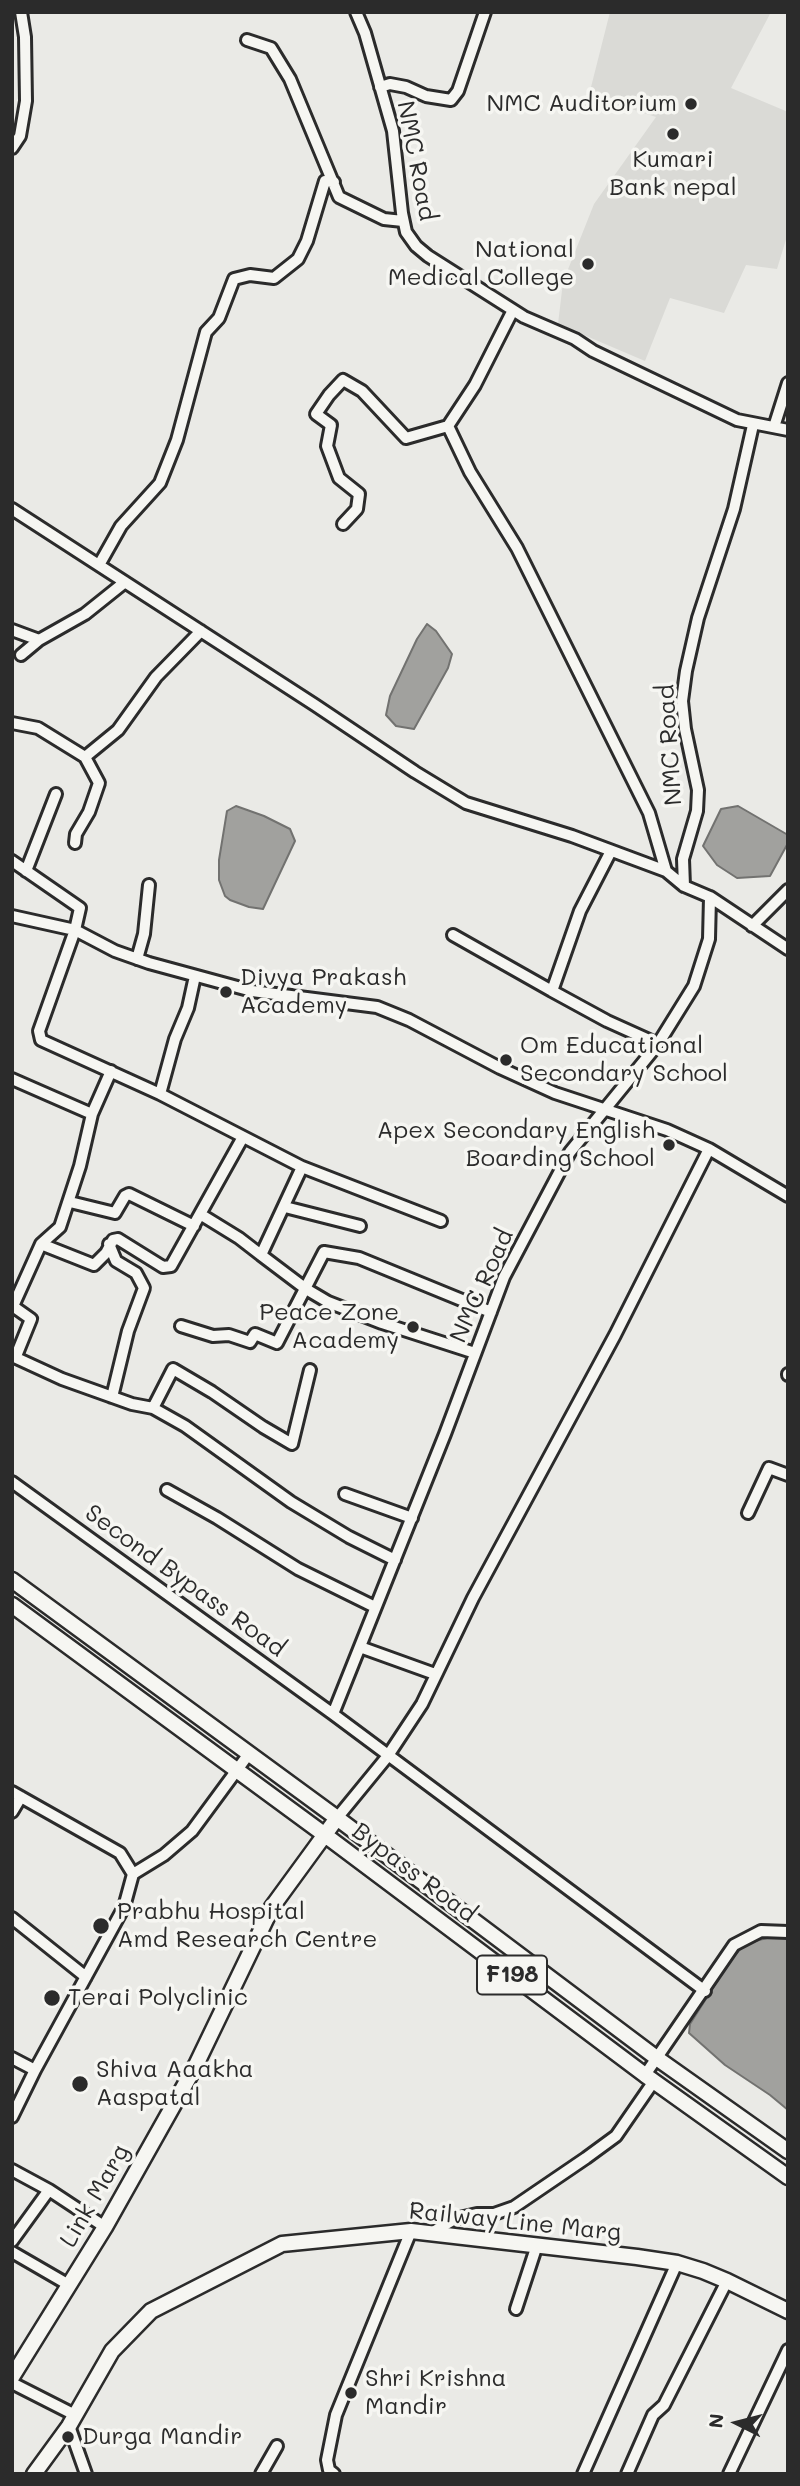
<!DOCTYPE html>
<style>
body{margin:0}
#map{position:relative;width:800px;height:2486px;overflow:hidden;background:#eaeae6;font-family:Mali,sans-serif}
canvas{display:block}
.frame{position:absolute;inset:0;border:14px solid #2b2b2b;pointer-events:none}
.north{position:absolute;left:702px;top:2388px;width:70px;height:70px;-webkit-text-stroke:5px #f6f6f2;paint-order:stroke;rotate:276deg;font-size:19px;font-weight:700;line-height:28px;text-align:center;color:#2b2b2b}
.north::after{content:'';display:block;margin:auto;width:24px;height:32px;background:#2b2b2b;clip-path:polygon(50% 0,100% 100%,50% 72%,0 100%)}
</style>
<div id="map">
<canvas width="800" height="2486"></canvas>
<div class="frame"></div>
<div class="north">N</div>
</div>
<script>
const ctx = document.querySelector('canvas').getContext('2d');
ctx.lineJoin = 'round';
function fillPath(path, color) { ctx.fillStyle = color; ctx.fill(path, 'evenodd'); }
const toPath = rows => new Path2D(rows.map(r => 'M' + r).join(''));
function stroke(path, color, width, dash) { ctx.strokeStyle = color; ctx.lineWidth = width; ctx.lineCap = dash ? 'butt' : 'round'; ctx.setLineDash(dash || []); ctx.stroke(path); }
function label(font, color, halo, rows, align = 'center') {
  ctx.font = font + ' Mali,sans-serif'; ctx.lineWidth = 7; ctx.setLineDash([]); ctx.textBaseline = 'middle'; ctx.strokeStyle = halo; ctx.fillStyle = color; for (const [text, x, y, turn = 0] of rows) {
    ctx.save(); ctx.translate(x, y); ctx.rotate((+turn || 0) * Math.PI / 180); ctx.textAlign = isNaN(turn) ? turn : align; if (halo) ctx.strokeText(text, 0, 0); ctx.fillText(text, 0, 0); ctx.restore();
  }
}
fillPath(toPath([
 [610,12,771,12,731,88,788,112,788,233,777,269,746,265,724,313,670,298,645,361,558,324,563,282,594,204,656,117,589,95]
]), '#dadad6');
const water = toPath([
 [427,624,436,631,452,654,448,668,414,729,396,726,386,715,390,696,417,639,427,624],
 [236,806,264,816,290,829,295,841,263,909,249,907,230,900,225,896,219,880,219,860,227,811,236,806],
 [738,806,788,835,788,843,770,876,737,878,717,865,703,846,721,809,738,806],
 [771,1937,788,1938,788,2110,770,2095,725,2065,689,2033,690,2024,730,1961,741,1948,755,1941,771,1937]
]);
fillPath(water, '#a1a19e');
stroke(water, '#727270', 2);
const minor = toPath([
 [356,12,365,33,393,131,402,213,406,232,416,246,428,256,524,317,575,339,593,351,737,420,788,430],
 [247,40,271,48,290,79,339,197,384,219,403,221],
 [380,87,390,84,406,87,426,96,451,100,458,91,485,12],
 [12,148,20,136,26,101,25,37,21,12],
 [513,310,475,385,448,426,470,472,517,548,649,813,666,871],
 [774,427,788,383],
 [12,509,315,705,415,772,466,803,572,836,666,871,684,886],
 [343,524,357,509,359,494,339,478,327,446,331,425,316,414,329,395,343,380,362,391,406,438,448,426],
 [99,565,121,526,160,483,177,440,206,332,219,318,234,279,250,275,274,278,298,259,307,241,325,181,334,182],
 [12,630,39,640],
 [21,655,39,640,85,614,125,582],
 [12,723,38,728,85,757,118,730,156,677,201,631],
 [75,843,76,834,89,812,99,783,85,757],
 [611,851,580,911,552,991,607,1021,658,1044],
 [12,861,80,908,75,930,39,1031,41,1040,160,1094,302,1167,261,1255,306,1289,328,1302,382,1323,475,1353],
 [26,871,56,794],
 [710,897,788,949],
 [12,916,75,930,115,951,149,963,252,991,377,1007,409,1020,500,1068,555,1093,667,1130,709,1149,788,1196],
 [752,926,788,890],
 [453,935,552,991],
 [137,959,144,934,149,885],
 [12,1079,92,1114],
 [160,1094,175,1039,188,1008,195,976],
 [302,1167,441,1221],
 [70,1202,115,1213,125,1196,129,1194,194,1226],
 [285,1207,360,1226],
 [200,1214,239,1238,261,1255],
 [41,1244,94,1265,106,1253,113,1240,118,1239,163,1267,171,1266,243,1137],
 [109,1244,116,1261,136,1273,144,1288,128,1331,112,1397],
 [181,1326,213,1336,229,1335,250,1342,255,1334,277,1343,324,1252,359,1258,491,1312],
 [12,1356,62,1379,132,1404,153,1408,185,1426,291,1502,349,1537,395,1560],
 [16,1356,31,1319,14,1307,14,1304,41,1244,60,1227,80,1166,92,1114,111,1071],
 [788,1374,788,1375],
 [153,1408,173,1369,212,1392,263,1427,292,1444,310,1370],
 [12,1482,333,1714,705,1991],
 [167,1490,217,1518,298,1569,375,1607],
 [345,1494,412,1518],
 [748,1513,769,1468,788,1475],
 [360,1647,435,1674],
 [333,1714,445,1434,504,1277,570,1152,658,1044,694,986,709,939,710,897,684,886,683,859,697,811,698,790,685,729,682,701,686,671,698,618,734,509,753,425],
 [12,1792,120,1853,133,1874,124,1907,35,2070,12,2117],
 [12,1812,21,1797],
 [337,1818,387,1757,422,1704,473,1598,615,1335,709,1149],
 [133,1874,164,1855,192,1831,248,1755],
 [12,1918,86,1977],
 [12,2058,35,2070],
 [645,2075,734,1945,761,1931,788,1932],
 [12,2170,49,2190,105,2227],
 [431,2233,455,2219,477,2214,494,2214,514,2207,586,2158,616,2136,654,2081],
 [12,2241,49,2190],
 [12,2252,69,2285],
 [516,2309,537,2245],
 [12,2383,75,2415],
 [69,2426,86,2474],
 [261,2474,277,2446],
 [334,2474,329,2470,327,2460,336,2415,411,2231],
 [583,2474,677,2263],
 [627,2474,653,2415,664,2405,727,2281],
 [729,2474,788,2350]
]);
const major = toPath([
 [12,1580,337,1818,658,2059,788,2151],
 [12,1605,325,1835,645,2075,788,2177],
 [12,2377,105,2227,196,2065,272,1907,337,1818],
 [34,2474,69,2426,112,2351,151,2311,282,2244,411,2231,637,2257,677,2263,703,2271,727,2281,788,2311]
]);
stroke(minor, '#2b2b2b', 16);
stroke(major, '#2b2b2b', 19);
stroke(minor, '#f6f6f2', 10);
stroke(major, '#f6f6f2', 14);
for (const [x, y, r, color] of [
 [691,104,7,"#2b2b2b"],
 [673,134,7,"#2b2b2b"],
 [588,264,7,"#2b2b2b"],
 [226,992,7,"#2b2b2b"],
 [506,1060,7,"#2b2b2b"],
 [669,1145,7,"#2b2b2b"],
 [413,1327,7,"#2b2b2b"],
 [101,1926,9,"#2b2b2b"],
 [52,1998,9,"#2b2b2b"],
 [80,2084,9,"#2b2b2b"],
 [351,2393,7,"#2b2b2b"],
 [68,2437,7,"#2b2b2b"]
]) { const dot = new Path2D(); dot.arc(x, y, r, 0, 2 * Math.PI); ctx.fillStyle = color; ctx.fill(dot); stroke(dot, '#f6f6f2', 2.5); }
for (const [x, y, w] of [
 [512,1975,70]
]) { const box = new Path2D(); box.roundRect(x - w / 2, y - 19.5, w, 39, 5); ctx.fillStyle = '#f6f6f2'; ctx.fill(box); stroke(box, '#2b2b2b', 2); }
label('bold 23px', '#2b2b2b', null, [
 ["F198",512,1975]
]);
label('24px', '#2b2b2b', '#f6f6f2', [
 ["NMC Auditorium",677,104,"right"],
 ["Kumari",673,160,"center"],
 ["Bank nepal",673,188,"center"],
 ["National",574,250,"right"],
 ["Medical College",574,278,"right"],
 ["Divya Prakash",240,978],
 ["Academy",240,1006],
 ["Om Educational",520,1046],
 ["Secondary School",520,1074],
 ["Apex Secondary English",655,1131,"right"],
 ["Boarding School",655,1159,"right"],
 ["Peace Zone",399,1313,"right"],
 ["Academy",399,1341,"right"],
 ["Prabhu Hospital",117,1912],
 ["Amd Research Centre",117,1940],
 ["Terai Polyclinic",68,1998],
 ["Shiva Aaakha",96,2070],
 ["Aaspatal",96,2098],
 ["Shri Krishna",365,2379],
 ["Mandir",365,2407],
 ["Durga Mandir",82,2437]
], 'left');
label('24px', '#2b2b2b', '#f6f6f2', [
 ["NMC Road",416,161,79],
 ["NMC Road",670,745,-94],
 ["NMC Road",482,1286,-66],
 ["Second Bypass Road",185,1581,36],
 ["Bypass Road",414,1873,37],
 ["Link Marg",95,2196,-60],
 ["Railway Line Marg",515,2222,6]
]);
</script>
